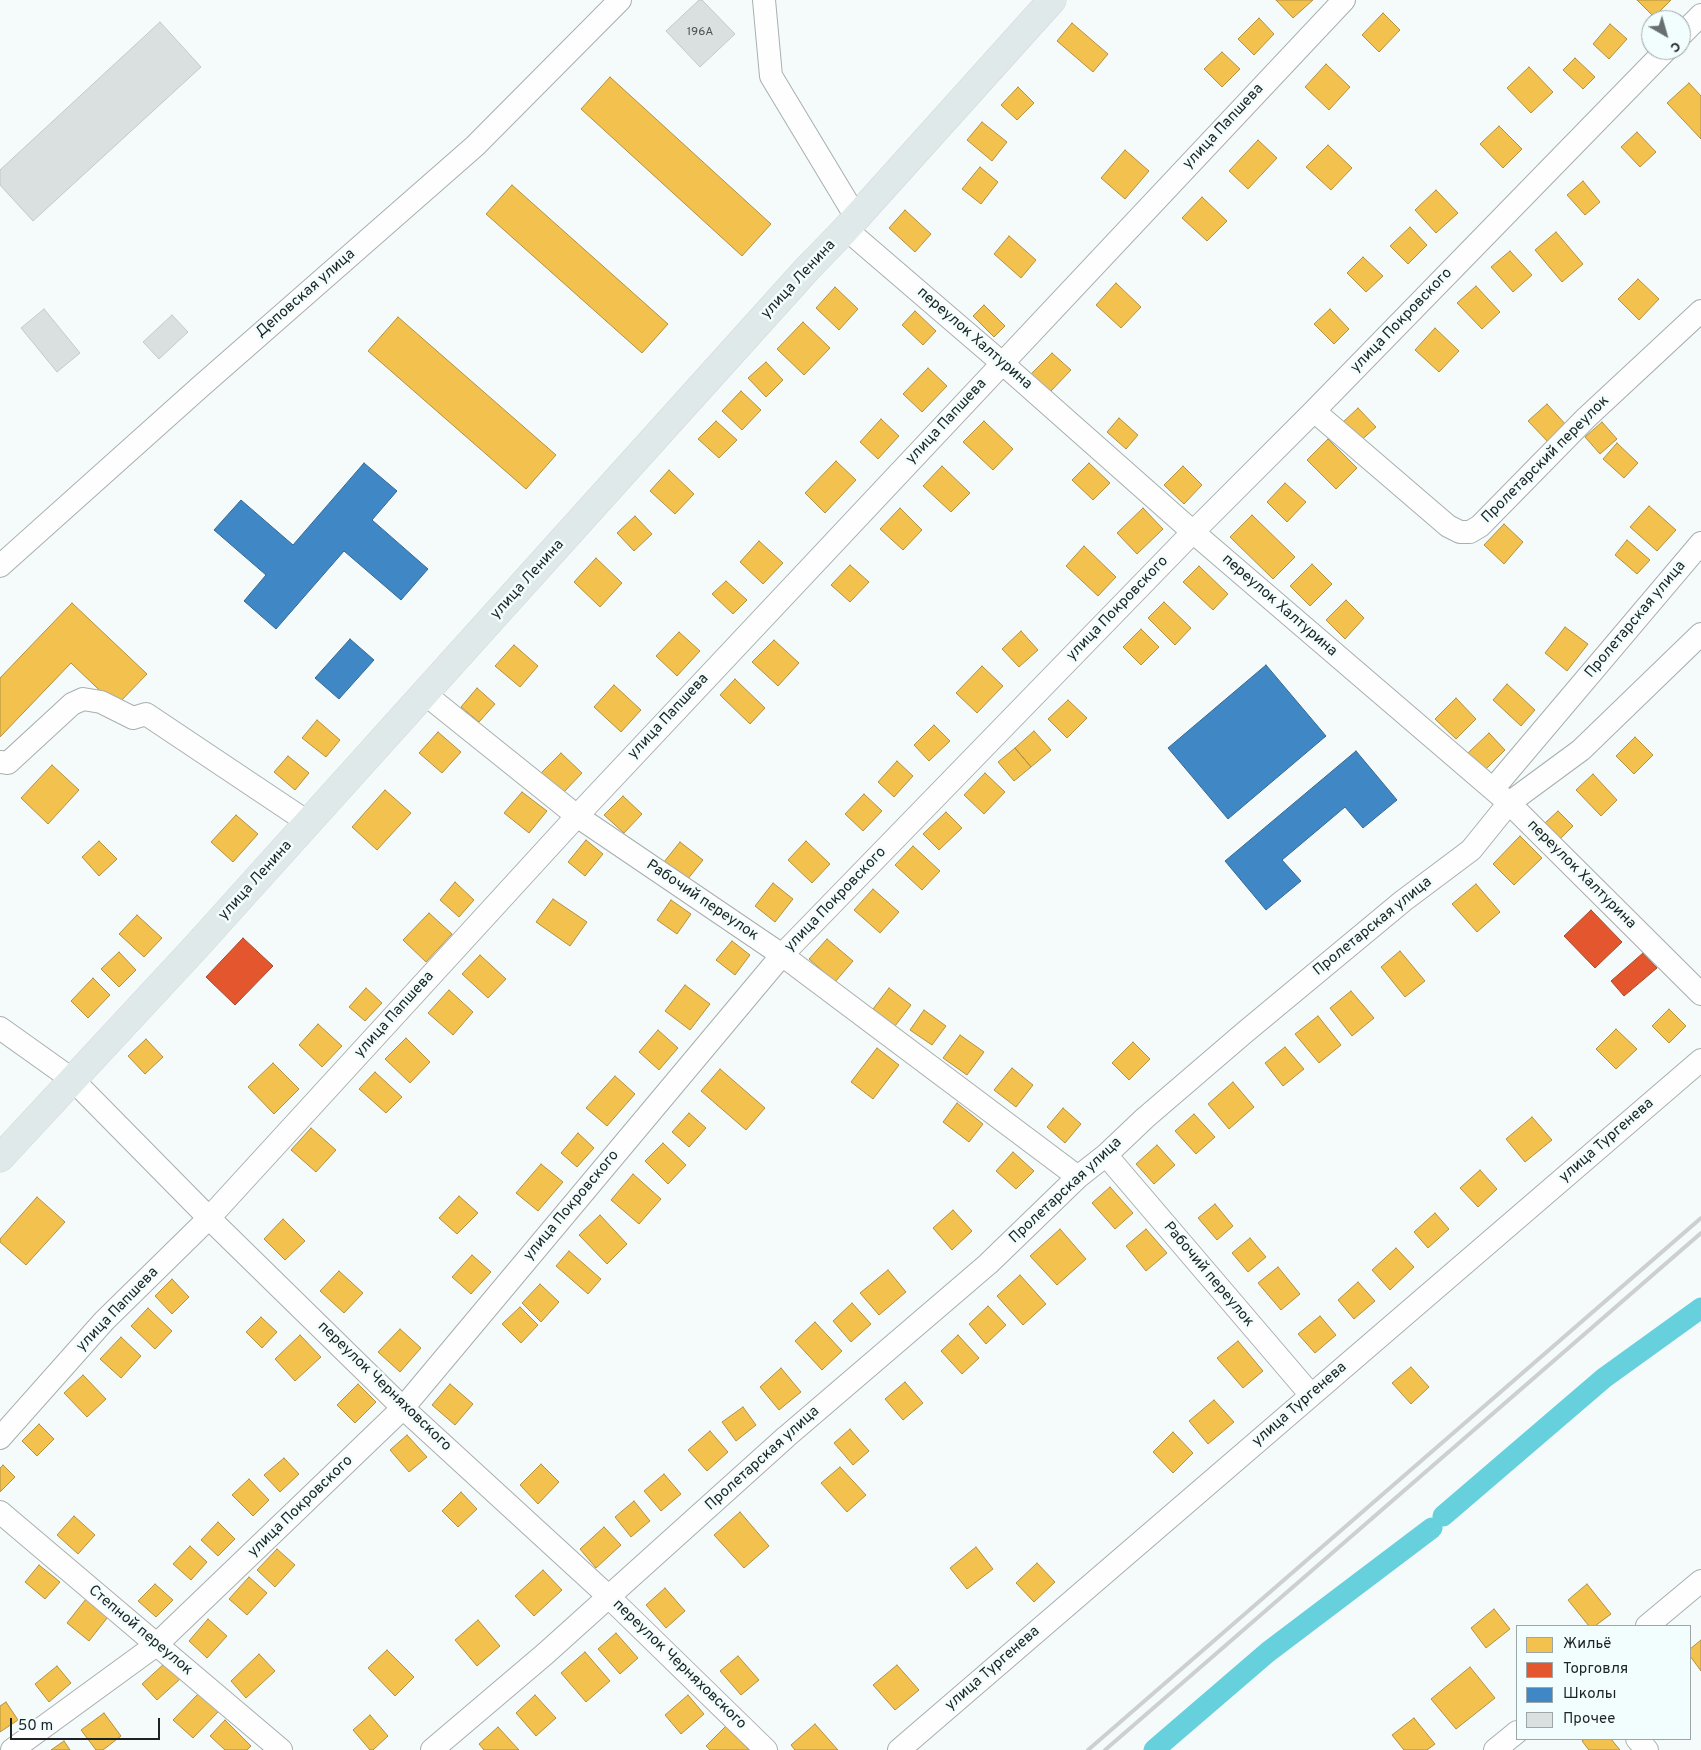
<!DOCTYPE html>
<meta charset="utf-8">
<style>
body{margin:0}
#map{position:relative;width:1701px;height:1750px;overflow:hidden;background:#f5fbfb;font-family:Overpass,sans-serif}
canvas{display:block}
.legend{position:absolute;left:1516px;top:1625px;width:175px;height:115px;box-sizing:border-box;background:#f2fdfe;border:1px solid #9da5a6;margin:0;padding:6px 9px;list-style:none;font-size:15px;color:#1d2222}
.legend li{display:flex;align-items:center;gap:10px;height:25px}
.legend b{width:25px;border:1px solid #9da5a6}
.north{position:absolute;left:1641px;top:10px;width:50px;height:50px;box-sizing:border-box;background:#f2fdfe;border:1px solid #9da5a6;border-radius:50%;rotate:142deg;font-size:14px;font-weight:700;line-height:20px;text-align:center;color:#1d2222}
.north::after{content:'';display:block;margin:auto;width:18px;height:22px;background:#696e6e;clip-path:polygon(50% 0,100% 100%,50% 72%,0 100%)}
.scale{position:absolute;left:10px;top:1718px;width:150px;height:22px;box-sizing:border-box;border:2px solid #1d2222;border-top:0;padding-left:6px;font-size:15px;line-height:18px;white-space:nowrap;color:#1d2222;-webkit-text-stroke:4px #f2fdfe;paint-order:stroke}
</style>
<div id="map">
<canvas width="1701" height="1750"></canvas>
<ul class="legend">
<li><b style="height:14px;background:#f2c14e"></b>Жильё</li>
<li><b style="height:14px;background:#e4572e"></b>Торговля</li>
<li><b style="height:14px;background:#3f88c5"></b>Школы</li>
<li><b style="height:14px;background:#dadfe0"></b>Прочее</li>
</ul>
<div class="north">С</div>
<div class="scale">50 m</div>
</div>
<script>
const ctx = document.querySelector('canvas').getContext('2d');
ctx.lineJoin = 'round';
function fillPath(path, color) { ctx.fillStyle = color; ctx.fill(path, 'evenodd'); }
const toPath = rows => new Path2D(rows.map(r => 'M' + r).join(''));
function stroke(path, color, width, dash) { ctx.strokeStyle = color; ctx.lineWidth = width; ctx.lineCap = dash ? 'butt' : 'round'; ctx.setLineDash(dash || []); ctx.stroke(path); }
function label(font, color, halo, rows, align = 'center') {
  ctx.font = font + ' Overpass,sans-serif'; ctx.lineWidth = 5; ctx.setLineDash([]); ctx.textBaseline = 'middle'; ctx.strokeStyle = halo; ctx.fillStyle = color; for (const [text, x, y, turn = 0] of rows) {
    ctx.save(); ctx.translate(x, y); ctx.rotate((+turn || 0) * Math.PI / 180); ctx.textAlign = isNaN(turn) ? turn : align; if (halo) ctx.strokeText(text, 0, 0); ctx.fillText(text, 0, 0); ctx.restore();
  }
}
const homes = toPath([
 [1276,0,1313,0,1293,18,1276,0],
 [1637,0,1671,0,1654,17,1637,0],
 [1383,13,1400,30,1379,52,1362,35,1383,13],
 [1259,18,1274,34,1254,55,1238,39,1259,18],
 [1072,23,1108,54,1093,72,1057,41,1072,23],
 [1610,24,1627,39,1609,59,1593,44,1610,24],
 [1222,52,1240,69,1222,87,1204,69,1222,52],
 [1575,58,1595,77,1583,89,1563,70,1575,58],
 [1326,64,1350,87,1329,110,1305,87,1326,64],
 [1529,67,1553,92,1531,113,1507,88,1529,67],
 [610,77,771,224,742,256,581,109,610,77],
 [1689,83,1701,96,1701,139,1667,103,1689,83],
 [1018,87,1034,103,1017,120,1001,105,1018,87],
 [982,122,1007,142,992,161,967,140,982,122],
 [1499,126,1522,149,1503,168,1480,144,1499,126],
 [1637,132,1656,152,1640,167,1621,147,1637,132],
 [1258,140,1277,158,1248,189,1229,171,1258,140],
 [1328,145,1352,168,1331,190,1306,167,1328,145],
 [1125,150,1149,171,1125,199,1101,178,1125,150],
 [980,167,998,182,981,204,962,189,980,167],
 [1583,181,1600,202,1585,215,1567,195,1583,181],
 [512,185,668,324,642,353,486,214,512,185],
 [1436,190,1458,213,1436,233,1415,210,1436,190],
 [1202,197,1227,221,1207,241,1182,218,1202,197],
 [905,210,931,234,915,252,889,228,905,210],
 [1410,227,1427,245,1408,264,1390,246,1410,227],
 [1556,232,1583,264,1562,282,1535,250,1556,232],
 [1009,236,1036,260,1021,278,994,254,1009,236],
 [1510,251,1532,275,1513,292,1491,267,1510,251],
 [1363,257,1383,276,1366,292,1347,273,1363,257],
 [1638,279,1659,299,1639,320,1618,299,1638,279],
 [1116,283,1141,307,1121,328,1096,305,1116,283],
 [1476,286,1500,312,1482,329,1457,303,1476,286],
 [835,287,858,309,839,330,816,308,835,287],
 [984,305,1005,326,994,337,973,316,984,305],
 [1330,309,1349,329,1334,344,1314,324,1330,309],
 [915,311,936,331,923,345,902,325,915,311],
 [398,317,556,455,526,489,368,351,398,317],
 [803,322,830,348,804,375,777,349,803,322],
 [1435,328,1459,351,1439,372,1415,350,1435,328],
 [1052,353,1071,370,1050,392,1031,374,1052,353],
 [766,362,783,380,766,397,748,378,766,362],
 [928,368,947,386,922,412,903,394,928,368],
 [741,391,761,410,742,430,722,411,741,391],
 [1547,404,1567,426,1549,443,1528,421,1547,404],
 [1358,408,1376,427,1358,443,1341,424,1358,408],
 [1119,418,1138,435,1126,449,1107,432,1119,418],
 [881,419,899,436,878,459,860,442,881,419],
 [716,421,737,440,719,458,698,439,716,421],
 [984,421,1013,449,993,470,963,442,984,421],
 [1602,422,1617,439,1600,454,1585,437,1602,422],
 [1328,439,1357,468,1336,489,1307,460,1328,439],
 [1617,443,1638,463,1624,478,1603,459,1617,443],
 [836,461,856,480,825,513,805,493,836,461],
 [1089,463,1110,483,1093,500,1072,480,1089,463],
 [942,466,970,493,951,512,923,486,942,466],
 [1183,466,1202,485,1184,504,1164,485,1183,466],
 [669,470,694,494,675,514,650,491,669,470],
 [1285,483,1306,502,1287,522,1267,502,1285,483],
 [1649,506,1676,530,1657,551,1630,527,1649,506],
 [900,508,922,530,903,550,880,529,900,508],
 [1143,508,1163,529,1137,554,1117,533,1143,508],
 [1252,515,1295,557,1273,579,1230,537,1252,515],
 [635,516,652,534,634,551,617,533,635,516],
 [1504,524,1523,542,1504,564,1484,545,1504,524],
 [1627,540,1650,560,1637,574,1615,555,1627,540],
 [759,541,783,563,763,584,740,562,759,541],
 [1084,546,1116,577,1098,596,1066,566,1084,546],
 [596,558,622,583,600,607,574,582,596,558],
 [1312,564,1332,584,1310,606,1290,586,1312,564],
 [850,565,869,582,850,602,831,585,850,565],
 [1199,566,1228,594,1213,610,1183,582,1199,566],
 [726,581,747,600,733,614,712,594,726,581],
 [1346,600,1364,618,1345,639,1326,620,1346,600],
 [1164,602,1191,628,1175,645,1148,618,1164,602],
 [72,603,147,674,116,706,71,663,0,737,0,678,72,603],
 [1565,627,1588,644,1567,671,1545,653,1565,627],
 [1141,629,1159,647,1141,665,1123,647,1141,629],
 [1021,631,1038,650,1019,667,1002,649,1021,631],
 [679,632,700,651,677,676,656,656,679,632],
 [774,640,799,663,778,686,752,662,774,640],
 [514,645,538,666,520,687,495,666,514,645],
 [982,666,1003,686,977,713,956,693,982,666],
 [735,679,765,708,750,724,720,695,735,679],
 [1507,684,1535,710,1521,726,1493,700,1507,684],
 [614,685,641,710,621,732,594,707,614,685],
 [477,688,495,704,479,722,461,707,477,688],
 [1456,698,1476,719,1456,739,1435,719,1456,698],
 [1068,700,1087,718,1067,738,1048,719,1068,700],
 [317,720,340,740,326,757,302,738,317,720],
 [934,725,950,741,929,761,914,745,934,725],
 [1034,731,1051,750,1031,767,1015,748,1034,731],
 [438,732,461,752,442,773,419,753,438,732],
 [1489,733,1505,750,1485,770,1468,753,1489,733],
 [1635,737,1653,755,1634,774,1616,756,1635,737],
 [1015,748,1031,767,1014,781,998,762,1015,748],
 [561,753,582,773,563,793,541,773,561,753],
 [288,756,309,773,295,790,274,772,288,756],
 [897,761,913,776,894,797,878,782,897,761],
 [52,765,79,790,48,824,21,798,52,765],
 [985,773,1005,792,984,814,964,795,985,773],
 [1593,774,1617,800,1601,816,1576,790,1593,774],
 [385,790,411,813,377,850,352,827,385,790],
 [522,792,547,811,529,833,504,813,522,792],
 [864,794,882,811,863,831,845,814,864,794],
 [623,796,642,814,624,833,604,815,623,796],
 [1558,811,1573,826,1560,839,1545,823,1558,811],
 [946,812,962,828,939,850,923,834,946,812],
 [236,815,258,834,233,862,211,842,236,815],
 [1520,836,1542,858,1514,885,1493,864,1520,836],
 [586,840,603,854,585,876,568,862,586,840],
 [99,841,117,859,99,876,82,857,99,841],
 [806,841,830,864,812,883,788,860,806,841],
 [680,842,703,860,687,880,664,862,680,842],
 [913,846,940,871,922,890,895,865,913,846],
 [455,882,474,900,459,917,440,900,455,882],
 [773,883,793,899,775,922,755,906,773,883],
 [1476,884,1500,912,1477,932,1452,904,1476,884],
 [873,889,899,912,880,933,854,910,873,889],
 [553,899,587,922,570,946,536,922,553,899],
 [671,900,691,914,677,934,657,920,671,900],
 [429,913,452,934,426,962,403,940,429,913],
 [137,915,162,938,144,957,119,934,137,915],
 [827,939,853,961,835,982,809,959,827,939],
 [732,941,750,955,735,975,716,960,732,941],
 [1400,951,1425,981,1405,997,1381,967,1400,951],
 [119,952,136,970,119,987,101,969,119,952],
 [480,955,506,979,488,998,462,974,480,955],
 [93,978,110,995,88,1018,71,1001,93,978],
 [685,985,710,1004,690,1030,665,1011,685,985],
 [366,988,382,1003,365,1021,349,1007,366,988],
 [889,988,911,1005,895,1026,873,1009,889,988],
 [449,990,473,1012,453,1035,428,1013,449,990],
 [1351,991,1374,1018,1352,1036,1330,1008,1351,991],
 [1669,1009,1686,1026,1669,1043,1652,1026,1669,1009],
 [924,1010,946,1026,932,1045,910,1030,924,1010],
 [1318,1016,1341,1045,1319,1063,1295,1034,1318,1016],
 [318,1024,342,1046,322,1067,299,1045,318,1024],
 [1616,1029,1637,1049,1616,1069,1596,1049,1616,1029],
 [658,1030,678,1048,659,1070,639,1052,658,1030],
 [960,1035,984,1052,967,1075,943,1058,960,1035],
 [406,1038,430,1062,410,1083,385,1059,406,1038],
 [146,1039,163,1057,145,1074,128,1056,146,1039],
 [1133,1042,1150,1059,1129,1080,1112,1063,1133,1042],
 [1285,1047,1304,1069,1283,1086,1265,1063,1285,1047],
 [877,1048,899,1065,873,1099,851,1082,877,1048],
 [273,1063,299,1089,274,1114,248,1087,273,1063],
 [1012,1068,1033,1085,1016,1107,994,1090,1012,1068],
 [720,1069,765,1108,746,1130,701,1091,720,1069],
 [375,1072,402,1097,386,1113,359,1089,375,1072],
 [615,1076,635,1094,607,1126,586,1108,615,1076],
 [1233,1082,1254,1107,1229,1129,1208,1104,1233,1082],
 [957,1103,983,1124,969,1142,943,1122,957,1103],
 [1063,1108,1081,1124,1065,1143,1047,1127,1063,1108],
 [689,1113,706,1128,689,1147,672,1132,689,1113],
 [1194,1114,1215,1137,1196,1154,1175,1131,1194,1114],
 [1532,1117,1552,1140,1525,1162,1506,1139,1532,1117],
 [311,1128,336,1150,316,1172,291,1150,311,1128],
 [578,1133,594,1148,577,1167,561,1153,578,1133],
 [663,1143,686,1165,668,1184,645,1161,663,1143],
 [1157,1145,1175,1165,1154,1184,1136,1164,1157,1145],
 [1013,1152,1034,1171,1016,1189,996,1171,1013,1152],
 [541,1164,563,1182,538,1211,516,1193,541,1164],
 [1480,1170,1497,1189,1478,1207,1460,1188,1480,1170],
 [633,1174,661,1199,639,1224,611,1200,633,1174],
 [1110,1187,1133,1213,1115,1229,1092,1203,1110,1187],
 [459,1196,478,1213,457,1234,439,1218,459,1196],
 [37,1197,65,1222,26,1265,0,1242,0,1239,37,1197],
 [1215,1204,1233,1226,1217,1240,1198,1218,1215,1204],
 [953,1210,972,1231,952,1250,933,1228,953,1210],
 [1435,1213,1449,1229,1428,1248,1414,1232,1435,1213],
 [600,1215,627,1244,607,1264,579,1235,600,1215],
 [283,1219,305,1241,285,1260,264,1239,283,1219],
 [1060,1229,1086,1259,1057,1285,1030,1256,1060,1229],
 [1146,1229,1167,1253,1146,1271,1126,1246,1146,1229],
 [1250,1238,1266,1257,1248,1272,1232,1253,1250,1238],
 [1396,1248,1414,1267,1390,1290,1372,1270,1396,1248],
 [569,1251,601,1279,588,1294,556,1266,569,1251],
 [472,1255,491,1272,471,1294,452,1277,472,1255],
 [1278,1267,1300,1294,1281,1310,1258,1283,1278,1267],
 [888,1270,906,1292,879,1315,860,1293,888,1270],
 [339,1271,363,1293,344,1313,320,1291,339,1271],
 [1020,1275,1046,1304,1023,1325,997,1296,1020,1275],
 [172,1279,189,1297,172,1314,155,1296,172,1279],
 [1358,1282,1375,1301,1354,1319,1338,1300,1358,1282],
 [540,1284,559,1302,541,1322,522,1303,540,1284],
 [852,1303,871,1324,851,1342,833,1321,852,1303],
 [988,1306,1006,1325,986,1344,969,1324,988,1306],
 [520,1307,538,1325,521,1343,502,1324,520,1307],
 [148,1308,172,1331,155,1349,131,1326,148,1308],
 [1320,1316,1336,1335,1315,1353,1298,1334,1320,1316],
 [261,1317,277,1332,262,1348,246,1332,261,1317],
 [815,1322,842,1351,822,1370,795,1341,815,1322],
 [400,1329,421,1348,400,1372,378,1352,400,1329],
 [300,1335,321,1357,295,1381,275,1359,300,1335],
 [958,1335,979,1358,962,1374,941,1351,958,1335],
 [121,1337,141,1356,121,1378,100,1359,121,1337],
 [1238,1341,1263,1371,1243,1388,1217,1358,1238,1341],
 [1411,1367,1429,1387,1411,1404,1392,1383,1411,1367],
 [781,1368,801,1392,779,1410,760,1387,781,1368],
 [83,1375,106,1399,87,1417,64,1393,83,1375],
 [905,1382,923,1403,903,1420,885,1399,905,1382],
 [358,1384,376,1402,355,1423,337,1405,358,1384],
 [450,1384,473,1404,455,1425,432,1405,450,1384],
 [1214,1400,1234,1422,1208,1444,1189,1421,1214,1400],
 [743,1407,756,1425,736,1441,722,1422,743,1407],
 [39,1424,54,1439,37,1456,22,1441,39,1424],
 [850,1429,869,1451,853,1465,834,1443,850,1429],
 [710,1431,728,1452,707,1471,688,1450,710,1431],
 [1173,1432,1193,1453,1173,1473,1153,1452,1173,1432],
 [407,1435,427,1457,409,1472,390,1450,407,1435],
 [284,1458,299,1474,280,1492,264,1475,284,1458],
 [541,1464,559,1482,538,1504,520,1485,541,1464],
 [3,1465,15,1477,0,1492,0,1468,3,1465],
 [840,1467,866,1495,847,1512,821,1483,840,1467],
 [664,1474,681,1494,661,1511,644,1491,664,1474],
 [249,1479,269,1500,253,1516,232,1495,249,1479],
 [461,1492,477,1509,458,1527,442,1511,461,1492],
 [634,1501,650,1521,631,1537,615,1517,634,1501],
 [740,1512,769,1546,744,1568,714,1535,740,1512],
 [74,1516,95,1535,78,1554,57,1535,74,1516],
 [218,1522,235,1539,218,1556,201,1540,218,1522],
 [604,1527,621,1545,596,1568,580,1549,604,1527],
 [190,1546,207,1562,191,1580,173,1564,190,1546],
 [976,1547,993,1569,967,1589,950,1568,976,1547],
 [277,1549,295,1565,275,1587,257,1570,277,1549],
 [1037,1563,1055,1582,1034,1602,1016,1583,1037,1563],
 [39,1565,60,1582,45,1599,25,1582,39,1565],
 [543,1570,562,1590,534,1616,515,1596,543,1570],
 [249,1577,267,1593,247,1615,229,1599,249,1577],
 [155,1584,173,1600,156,1617,138,1601,155,1584],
 [1587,1584,1611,1614,1595,1626,1589,1626,1568,1600,1587,1584],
 [665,1588,685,1611,666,1628,646,1605,665,1588],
 [86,1599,108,1617,89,1641,67,1623,86,1599],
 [1494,1609,1510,1629,1486,1648,1471,1628,1494,1609],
 [208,1619,227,1636,207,1658,189,1641,208,1619],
 [478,1620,500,1646,477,1666,455,1640,478,1620],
 [616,1633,638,1658,620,1674,598,1649,616,1633],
 [1701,1640,1701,1671,1690,1656,1690,1649,1701,1640],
 [387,1650,414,1677,395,1696,368,1668,387,1650],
 [585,1652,610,1681,586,1702,561,1673,585,1652],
 [259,1654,275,1671,246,1698,231,1681,259,1654],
 [738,1656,759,1680,741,1695,720,1671,738,1656],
 [165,1663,180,1679,157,1700,142,1684,165,1663],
 [897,1665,919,1690,895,1710,873,1685,897,1665],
 [57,1666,71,1683,49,1702,35,1684,57,1666],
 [1470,1667,1495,1698,1456,1729,1431,1699,1470,1667],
 [199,1693,219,1711,193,1738,173,1720,199,1693],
 [535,1695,556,1718,536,1736,516,1713,535,1695],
 [688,1695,704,1714,681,1734,665,1715,688,1695],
 [6,1702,18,1720,0,1732,0,1706,6,1702],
 [104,1713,121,1736,103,1750,96,1750,81,1730,104,1713],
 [370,1715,388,1736,373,1750,370,1750,353,1730,370,1715],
 [1414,1718,1435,1744,1427,1750,1404,1750,1392,1735,1414,1718],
 [225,1720,251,1746,247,1750,225,1750,210,1736,225,1720],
 [815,1724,838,1750,795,1750,791,1745,815,1724],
 [726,1726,749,1750,710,1750,706,1746,726,1726],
 [498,1727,519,1750,484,1750,479,1744,498,1727],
 [1585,1739,1611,1739,1620,1750,1589,1750,1582,1741,1585,1739],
 [64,1741,70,1750,51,1750,64,1741]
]);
fillPath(homes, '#f2c14e');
stroke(homes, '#b29141', 1);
const shops = toPath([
 [1591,910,1622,942,1595,968,1564,936,1591,910],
 [243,938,273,966,235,1005,206,977,243,938],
 [1643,953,1657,968,1624,996,1611,981,1643,953]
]);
fillPath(shops, '#e4572e');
stroke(shops, '#a8472a', 1);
const schools = toPath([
 [364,463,397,491,372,520,428,569,401,600,344,551,276,629,244,601,266,575,214,530,241,500,293,545,364,463],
 [350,639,374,660,339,699,315,678,350,639],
 [1266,665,1326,736,1228,819,1168,748,1266,665],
 [1356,751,1397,800,1363,828,1345,807,1282,860,1301,881,1266,910,1225,861,1356,751]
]);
fillPath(schools, '#3f88c5');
stroke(schools, '#356994', 1);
stroke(toPath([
 [1443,1516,1604,1378,1701,1308],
 [1154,1750,1268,1652,1432,1528]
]), '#66d0dc', 21);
const building = toPath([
 [699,0,702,0,735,34,700,67,666,31,699,0],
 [160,22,201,67,33,221,0,185,0,170,160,22],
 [44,309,80,353,57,372,21,328,44,309],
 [172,315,188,332,159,359,143,342,172,315]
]);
fillPath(building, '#dadfe0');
stroke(building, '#c4c8c8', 1);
const minor = toPath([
 [764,0,771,76,856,217],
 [1681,35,1701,15],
 [846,229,1002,363,1193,532,1509,803,1701,994],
 [1314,411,1448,526,1460,532,1470,532,1480,526,1586,418,1701,311],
 [0,566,200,387,475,146,620,0],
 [425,694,577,816,782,955,1078,1177],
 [0,762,8,763,72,704,83,699,101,702,133,718,146,714,309,823],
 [1493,789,1701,543],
 [0,1028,73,1080,209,1218,403,1408,608,1596,766,1750],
 [1106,1155,1311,1395],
 [0,1438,104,1321,209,1218,577,816,1344,0],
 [0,1512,281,1750],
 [1647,1626,1701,1581],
 [1637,1739,1647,1750],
 [12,1750,156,1645,403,1408,782,955,1193,532,1314,411,1666,50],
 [432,1750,545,1654,786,1437,988,1264,1078,1177,1106,1155,1145,1118,1244,1033,1403,901,1471,850,1509,803,1581,750,1701,634],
 [899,1750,1701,1060],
 [1495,1750,1517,1732]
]);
const major = toPath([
 [0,1158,195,948,808,268,846,229,1052,0]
]);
stroke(minor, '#a9aeaf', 24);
stroke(major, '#d2d6d6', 29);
stroke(minor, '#fefefe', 22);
stroke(major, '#e0e9ea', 28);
stroke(toPath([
 [1088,1750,1701,1218],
 [1105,1750,1701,1233]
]), '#ced0d0', 4);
label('12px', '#4c5152', null, [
 ["196А",700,33]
]);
label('15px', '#1d2222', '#f2fdfe', [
 ["улица Папшева",1224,127,-47],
 ["улица Ленина",799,280,-47],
 ["Деповская улица",306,294,-41],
 ["улица Покровского",1402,321,-46],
 ["переулок Халтурина",974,339,41],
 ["улица Папшева",947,422,-47],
 ["Пролетарский переулок",1546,460,-45],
 ["улица Ленина",528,580,-48],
 ["переулок Халтурина",1279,606,41],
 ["улица Покровского",1118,609,-46],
 ["Пролетарская улица",1636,620,-50],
 ["улица Папшева",669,717,-47],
 ["переулок Халтурина",1581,875,45],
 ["улица Ленина",256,881,-48],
 ["улица Покровского",836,900,-46],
 ["Рабочий переулок",702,901,34],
 ["Пролетарская улица",1373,927,-39],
 ["улица Папшева",395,1015,-48],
 ["улица Тургенева",1607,1141,-41],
 ["Пролетарская улица",1066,1191,-43],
 ["улица Покровского",572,1206,-50],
 ["Рабочий переулок",1208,1275,50],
 ["улица Папшева",118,1310,-46],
 ["переулок Черняховского",384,1387,44],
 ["улица Тургенева",1300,1405,-41],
 ["Пролетарская улица",763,1459,-42],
 ["улица Покровского",301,1507,-44],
 ["Степной переулок",140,1631,40],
 ["переулок Черняховского",679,1665,44],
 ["улица Тургенева",993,1669,-41]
]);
</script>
